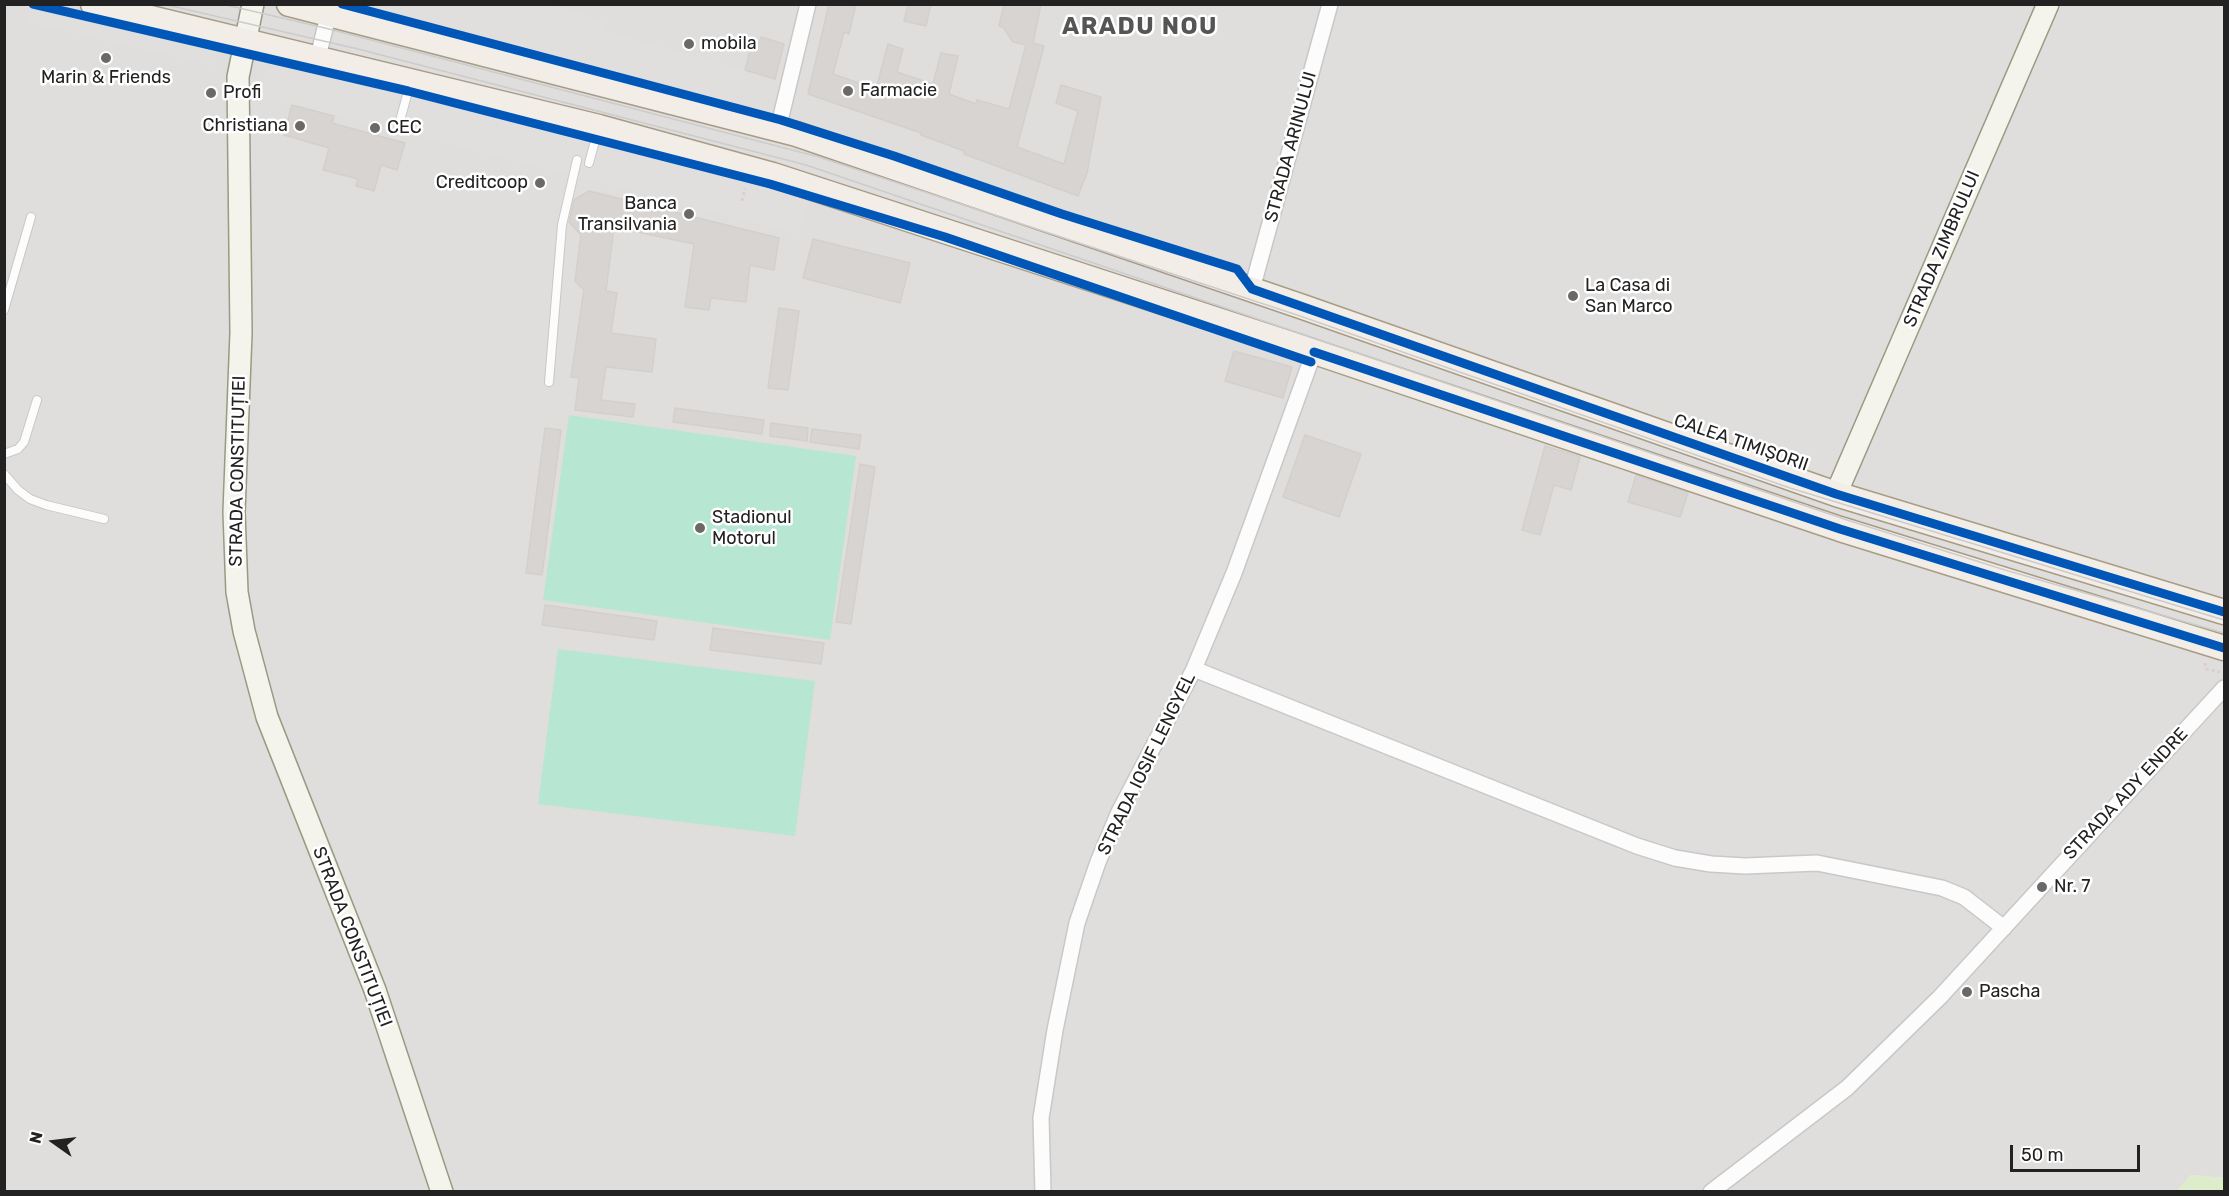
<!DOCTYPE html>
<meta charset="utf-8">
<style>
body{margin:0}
#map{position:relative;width:2229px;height:1196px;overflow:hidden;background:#f0eeeb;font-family:Rubik,sans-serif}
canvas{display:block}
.frame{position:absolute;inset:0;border:6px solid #222;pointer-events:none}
.north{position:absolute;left:24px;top:1112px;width:60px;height:60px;-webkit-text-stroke:4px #fff;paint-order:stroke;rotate:284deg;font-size:16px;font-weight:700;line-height:24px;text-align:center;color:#222}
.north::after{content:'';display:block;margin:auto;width:21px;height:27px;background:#222;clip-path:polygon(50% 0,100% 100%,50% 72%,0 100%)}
.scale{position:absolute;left:2010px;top:1145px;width:130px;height:27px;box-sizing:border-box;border:3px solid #222;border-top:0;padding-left:8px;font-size:18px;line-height:21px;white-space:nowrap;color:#222;-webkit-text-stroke:4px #fff;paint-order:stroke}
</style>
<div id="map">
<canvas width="2229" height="1196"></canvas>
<div class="frame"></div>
<div class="north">N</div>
<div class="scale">50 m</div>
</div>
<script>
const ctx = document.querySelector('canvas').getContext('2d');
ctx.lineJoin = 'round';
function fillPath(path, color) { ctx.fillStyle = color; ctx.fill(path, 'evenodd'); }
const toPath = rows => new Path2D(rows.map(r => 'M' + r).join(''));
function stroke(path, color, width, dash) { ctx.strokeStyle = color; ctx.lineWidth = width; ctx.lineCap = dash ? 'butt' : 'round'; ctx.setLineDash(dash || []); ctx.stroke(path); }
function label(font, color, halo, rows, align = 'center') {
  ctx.font = font + ' Rubik,sans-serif'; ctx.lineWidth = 5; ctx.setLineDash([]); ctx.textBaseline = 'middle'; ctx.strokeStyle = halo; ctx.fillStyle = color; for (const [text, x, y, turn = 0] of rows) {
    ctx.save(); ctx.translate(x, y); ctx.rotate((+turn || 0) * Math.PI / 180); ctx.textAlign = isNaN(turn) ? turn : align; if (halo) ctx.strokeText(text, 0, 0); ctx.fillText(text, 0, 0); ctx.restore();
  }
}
fillPath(toPath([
 [5,5,2224,5,2224,1178,2191,1175,2176,1192,5,1192]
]), '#dfdedc');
fillPath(toPath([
 [2191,1175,2224,1178,2224,1191,2176,1191]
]), '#ddeccb');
fillPath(toPath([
 [569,415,856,456,830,640,543,600],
 [558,649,815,681,795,836,538,804]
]), '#b7e6d2');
fillPath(toPath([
 [359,4,552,5,606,22,604,31,745,70,735,107],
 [29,9,218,51,215,66,26,22],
 [271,63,699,168,809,200,798,234,420,136,256,97]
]), '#e0dfde');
const building = toPath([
 [829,4,856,4,849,34,844,32,833,74,876,89,888,44,903,49,897,72,933,84,941,53,958,56,949,94,976,104,977,100,1009,109,1026,45,1013,42,1003,27,999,26,1004,4,1041,4,1033,43,1044,46,1017,147,1064,164,1078,111,1056,103,1061,85,1101,97,1087,173,1078,196,964,154,964,151,921,135,921,133,808,94,829,4],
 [908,4,931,4,926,26,904,21,908,4],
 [761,37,784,44,775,79,745,70,751,47,757,49,761,37],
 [292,105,334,116,332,123,405,143,397,170,381,165,374,191,356,186,358,179,323,170,329,148,284,135,292,105],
 [589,191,779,238,774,270,750,265,746,302,711,298,709,310,685,307,694,244,614,227,606,291,617,293,611,333,656,339,652,372,606,367,601,400,635,404,633,417,575,410,579,378,571,377,584,290,575,281,581,235,569,222,574,200,589,191],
 [813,239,910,263,900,303,803,278,813,239],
 [779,308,799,311,788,390,768,388,779,308],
 [1234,351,1292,367,1283,398,1225,381,1234,351],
 [675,408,764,420,762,434,673,422,675,408],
 [771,423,808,428,807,441,770,436,771,423],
 [545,428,561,430,542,575,526,573,545,428],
 [812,429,861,435,859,449,810,442,812,429],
 [1305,435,1361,454,1339,517,1283,497,1305,435],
 [1545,446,1580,457,1571,490,1554,485,1540,535,1522,530,1545,446],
 [860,464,875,467,851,624,836,622,860,464],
 [1636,475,1688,493,1680,517,1628,502,1636,475],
 [545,605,657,621,654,640,542,625,545,605],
 [713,628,824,643,821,664,710,650,713,628]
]);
fillPath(building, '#d7d4d2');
stroke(building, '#d3d0cc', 1.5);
const lane = toPath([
 [401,117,410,84],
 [589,163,598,130],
 [4,310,31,217],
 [549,382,562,225,577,160],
 [4,454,18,449,24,442,37,400],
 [4,474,18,490,30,499,46,505,104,519]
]);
const street = toPath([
 [318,57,330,8],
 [778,129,808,4],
 [1252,289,1330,4],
 [1194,669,1637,846,1675,858,1711,864,1745,866,1817,863,1942,888,1964,897,2004,928],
 [1043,1192,1041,1118,1055,1030,1077,923,1098,862,1119,812,1194,669,1234,573,1314,352],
 [1711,1192,1847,1088,1940,997,2224,688]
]);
const secondary = toPath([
 [253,4,238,77,241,333,234,512,237,592,244,631,267,717,375,990,442,1192],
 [1836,494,2048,4]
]);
const primary = toPath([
 [93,4,599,127,773,175,1291,344,1840,529,2224,648],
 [289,4,796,134,1303,307,1836,494,2224,612]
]);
stroke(lane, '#c9c8c7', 10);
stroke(street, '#c9c8c7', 18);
stroke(secondary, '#999a82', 24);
stroke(primary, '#a79c86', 27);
stroke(toPath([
 [742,201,745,188],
 [2205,663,2206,669,2220,672]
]), '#dccecd', 3, [3, 3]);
stroke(lane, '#fdfcfc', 8);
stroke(street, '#fdfcfc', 15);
stroke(secondary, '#f4f4ed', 21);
stroke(primary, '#f3ede7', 24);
stroke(toPath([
 [163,4,358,49,806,165,1847,520,2005,570,2224,633],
 [222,4,325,28,819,157,1300,316,1790,488,2224,620]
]), '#ccc', 1.5);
stroke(toPath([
 [33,4,408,91,770,184,945,237,1311,362],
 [342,4,781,120,894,156,1062,214,1237,269,1252,289,1836,494,2224,612],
 [1314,352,1840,529,2224,648]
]), '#0057b8', 9);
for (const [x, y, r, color] of [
 [689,44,6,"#6a6968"],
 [106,58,6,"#6a6968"],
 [848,91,6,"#6a6968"],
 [211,93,6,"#6a6968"],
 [300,126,6,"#6a6968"],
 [375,128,6,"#6a6968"],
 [540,183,6,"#6a6968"],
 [689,214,6,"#6a6968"],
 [1573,296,6,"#6a6968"],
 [700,528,6,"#6a6968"],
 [2042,887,6,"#6a6968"],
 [1967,992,6,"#6a6968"]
]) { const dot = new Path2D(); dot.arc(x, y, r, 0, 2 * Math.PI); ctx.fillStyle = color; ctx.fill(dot); stroke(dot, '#fff', 2); }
label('18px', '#222', '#fff', [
 ["mobila",701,44],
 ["Marin & Friends",106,78,"center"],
 ["Farmacie",860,91],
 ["Profi",223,93],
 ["Christiana",288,126,"right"],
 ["CEC",387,128],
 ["Creditcoop",528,183,"right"],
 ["Banca",677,204,"right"],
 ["Transilvania",677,225,"right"],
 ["La Casa di",1585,286],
 ["San Marco",1585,307],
 ["Stadionul",712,518],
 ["Motorul",712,539],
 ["Nr. 7",2054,887],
 ["Pascha",1979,992]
], 'left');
label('18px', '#222', '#fff', [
 ["STRADA ARINULUI",1291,147,-75],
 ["STRADA ZIMBRULUI",1942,249,-67],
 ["CALEA TIMIȘORII",1741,443,19],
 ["STRADA CONSTITUȚIEI",238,471,-89],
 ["STRADA IOSIF LENGYEL",1147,764,-64],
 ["STRADA ADY ENDRE",2126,794,-47],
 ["STRADA CONSTITUȚIEI",352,937,69]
]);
ctx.letterSpacing = '1.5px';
label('bold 24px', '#555', '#fff', [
 ["ARADU NOU",1140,27]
]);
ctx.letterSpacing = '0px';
</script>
